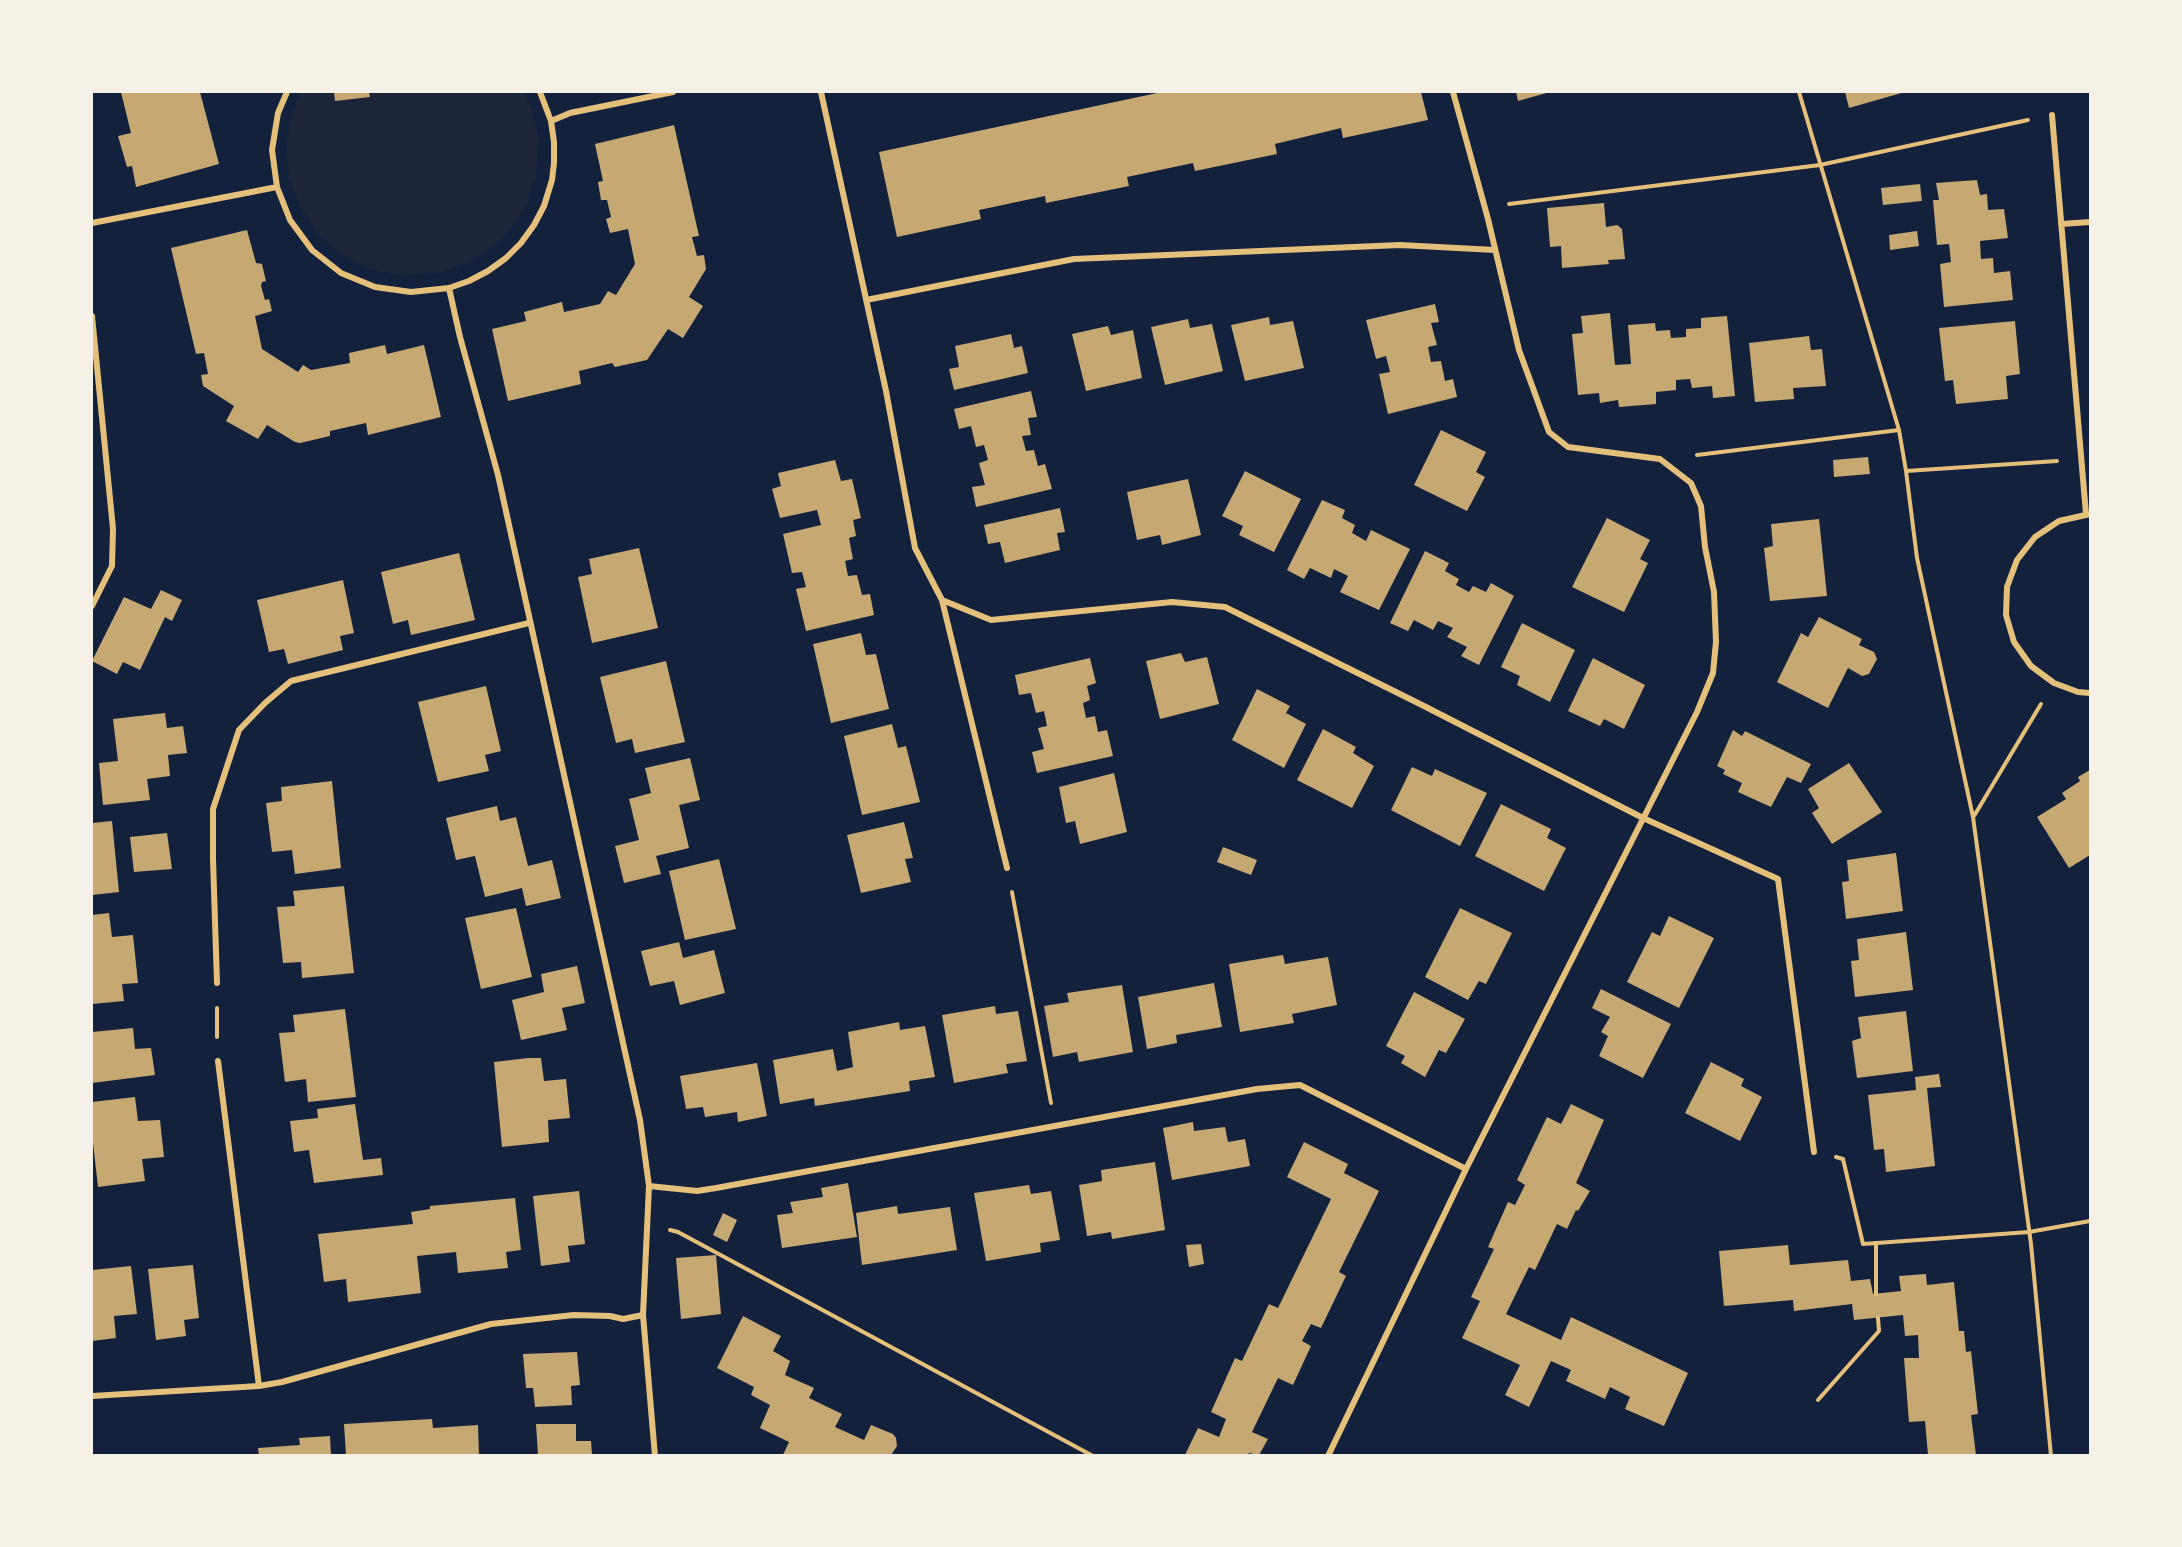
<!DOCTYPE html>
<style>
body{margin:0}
#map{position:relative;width:2182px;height:1547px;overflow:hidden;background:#14213d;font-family:Quicksand,sans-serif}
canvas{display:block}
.frame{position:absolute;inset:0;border:93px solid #f6f1e7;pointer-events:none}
</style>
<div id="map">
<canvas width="2182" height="1547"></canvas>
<div class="frame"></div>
</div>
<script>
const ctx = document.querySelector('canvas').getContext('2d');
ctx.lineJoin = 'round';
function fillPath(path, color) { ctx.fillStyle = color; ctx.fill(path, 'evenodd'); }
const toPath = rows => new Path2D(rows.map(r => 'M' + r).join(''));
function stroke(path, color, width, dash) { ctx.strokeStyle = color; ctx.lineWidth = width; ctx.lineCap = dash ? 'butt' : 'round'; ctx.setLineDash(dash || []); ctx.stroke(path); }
fillPath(toPath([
 [301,92,523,92,530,104,539,139,536,175,524,210,502,239,472,261,438,273,401,276,370,269,342,255,318,233,300,207,289,177,286,145,292,113]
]), '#1d2539');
fillPath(toPath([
 [121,92,200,92,219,164,136,187,132,166,127,167,118,136,131,133],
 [334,92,369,92,370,97,335,101],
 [1162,92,1421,92,1428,120,1343,138,1341,128,1275,144,1277,154,1195,171,1193,163,1127,177,1129,186,1046,203,1045,196,979,210,981,219,897,237,879,152],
 [1516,92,1550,92,1518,101],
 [1845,92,1905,92,1849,108],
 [674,125,699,236,692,237,697,256,704,255,706,269,689,297,703,306,683,338,668,329,647,360,615,367,612,363,579,371,581,384,508,401,492,329,526,321,524,312,562,302,564,312,600,304,608,291,616,295,635,264,628,229,610,233,606,219,611,217,607,200,601,200,598,182,603,181,595,144],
 [1977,180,1980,195,1987,194,1988,210,2004,209,2008,238,1980,241,1981,259,1993,258,1994,273,2010,271,2013,300,1944,307,1940,264,1951,262,1949,244,1937,245,1933,200,1939,200,1936,183],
 [1920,184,1922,201,1883,205,1881,188],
 [1604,203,1606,227,1617,225,1622,229,1625,259,1608,260,1609,264,1562,268,1561,246,1550,247,1547,208],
 [247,230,256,263,262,264,266,281,262,282,261,286,265,300,269,299,272,311,255,316,262,349,298,372,303,365,311,370,350,363,349,353,385,345,387,354,424,345,441,417,368,435,366,423,330,431,330,436,300,443,295,442,267,425,258,439,226,421,234,406,203,386,201,375,208,374,204,353,196,354,171,248],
 [1917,231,1919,246,1890,250,1889,235],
 [1435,304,1439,322,1431,323,1437,345,1428,347,1431,362,1441,361,1445,381,1453,379,1457,397,1388,414,1379,374,1390,372,1386,356,1376,359,1366,320],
 [1610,313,1615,365,1631,364,1628,325,1655,323,1656,331,1670,330,1671,338,1686,337,1686,329,1701,328,1701,318,1727,316,1735,396,1713,398,1712,386,1692,388,1690,379,1676,380,1676,390,1656,392,1656,404,1619,407,1618,400,1600,403,1599,393,1578,395,1572,334,1583,333,1581,316],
 [1269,317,1270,325,1293,321,1304,368,1245,381,1231,325],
 [1188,319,1190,328,1212,324,1223,371,1165,385,1151,327],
 [2015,321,2020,374,2006,376,2008,399,1956,404,1953,380,1945,381,1939,328],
 [1108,326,1111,335,1133,330,1142,378,1086,391,1072,334],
 [1011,334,1014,348,1022,346,1028,373,954,390,949,369,959,367,955,346],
 [1809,336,1811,350,1822,349,1826,386,1793,388,1794,399,1755,402,1749,343],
 [1031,391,1037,417,1028,418,1031,435,1022,436,1026,451,1034,450,1038,466,1045,464,1052,489,976,507,972,487,985,485,979,463,988,460,984,445,976,447,971,426,959,429,954,409],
 [1441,430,1486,452,1476,472,1485,477,1467,511,1414,485],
 [1868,457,1870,474,1834,477,1833,460],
 [835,460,841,481,852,479,861,518,853,520,856,536,849,538,853,559,845,561,848,576,857,575,862,595,870,594,874,615,806,631,796,589,806,587,802,572,792,573,783,534,821,525,817,510,780,518,772,489,781,486,778,473],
 [1245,471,1301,499,1274,552,1239,535,1243,526,1222,516],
 [1188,479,1201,535,1162,545,1160,535,1137,540,1127,492],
 [1322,500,1345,510,1342,518,1355,525,1352,533,1366,541,1371,530,1410,549,1379,610,1340,592,1348,576,1334,569,1331,578,1310,568,1304,579,1287,570],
 [1060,508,1065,532,1057,533,1060,550,1005,563,1000,542,988,544,984,525],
 [1607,518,1650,540,1640,559,1648,563,1624,612,1572,587],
 [1819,519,1827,596,1770,601,1764,548,1773,546,1771,524],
 [639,548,658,628,592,643,578,577,592,574,589,559],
 [1425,551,1449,563,1445,571,1459,579,1456,585,1469,592,1473,586,1486,592,1491,583,1514,596,1479,665,1461,656,1467,647,1447,637,1453,628,1438,621,1433,630,1414,620,1408,631,1390,623],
 [459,553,475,620,411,635,408,620,393,624,381,572],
 [343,580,354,633,340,636,343,650,288,664,284,649,269,652,257,600],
 [161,590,182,600,172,621,165,617,140,670,123,662,117,674,92,661,124,597,151,609],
 [1819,617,1862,639,1859,645,1874,652,1877,659,1869,674,1862,676,1848,668,1828,708,1777,682,1801,633,1808,637],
 [1522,623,1575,650,1550,702,1517,685,1520,676,1501,667],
 [861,633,866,655,876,654,889,709,831,723,813,644],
 [1181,653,1185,662,1207,657,1219,704,1160,719,1146,661],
 [1090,658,1096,683,1087,686,1090,700,1083,703,1086,718,1095,716,1098,732,1107,730,1113,756,1037,773,1032,752,1044,749,1038,728,1047,726,1044,711,1036,713,1031,693,1019,695,1015,675],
 [1593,658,1645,685,1624,729,1604,719,1600,726,1568,711],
 [666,661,685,742,635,753,632,739,616,743,600,677],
 [486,686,501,751,485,755,489,771,438,782,418,702],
 [1257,689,1290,706,1286,713,1306,724,1284,768,1232,740],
 [165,713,167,728,183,726,187,753,168,755,170,776,147,779,150,800,103,805,99,763,118,761,113,719],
 [892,724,898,748,906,746,920,802,862,815,844,736],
 [1323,729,1356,747,1353,753,1374,766,1352,808,1297,780],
 [1733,730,1742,736,1745,731,1811,764,1801,783,1787,777,1771,807,1738,792,1742,783,1723,774,1725,770,1717,766],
 [690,758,700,800,679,805,689,848,656,856,661,874,624,883,615,846,639,840,629,799,651,793,645,768],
 [1849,763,1882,812,1832,844,1812,813,1819,808,1808,789],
 [1412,767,1432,776,1435,769,1487,793,1460,846,1391,810],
 [2090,770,2090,855,2069,868,2037,817,2066,799,2062,793,2080,781,2078,777],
 [1114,773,1127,832,1080,844,1075,821,1066,823,1059,787],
 [332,781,341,868,295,874,292,850,272,852,266,803,282,801,281,787],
 [1501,804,1551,829,1547,838,1566,848,1544,891,1475,856],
 [497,806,500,821,516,817,528,866,552,860,561,898,526,906,522,888,485,897,475,856,456,860,446,818],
 [112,821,119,892,92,895,92,823],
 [904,822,913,858,905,859,911,882,861,893,847,835],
 [167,833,172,869,134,872,130,837],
 [1223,847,1257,860,1251,875,1217,862],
 [1896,853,1903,911,1846,919,1842,882,1849,881,1847,860],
 [719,859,736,929,685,940,669,871],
 [344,886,354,973,302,978,301,962,283,963,277,907,295,906,293,891],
 [516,908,532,977,481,989,465,918],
 [1460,908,1512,933,1486,984,1479,981,1468,1000,1425,977],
 [109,913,112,937,133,935,138,983,122,984,124,1001,92,1004,92,915],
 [1669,916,1714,938,1679,1008,1627,982,1652,932,1660,936],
 [1906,932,1913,990,1855,997,1851,961,1859,960,1857,939],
 [679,942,683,958,714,950,725,993,680,1005,674,981,650,986,641,951],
 [1283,955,1285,964,1328,957,1337,1005,1292,1014,1294,1023,1240,1032,1229,964],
 [577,966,585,1003,562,1008,567,1030,521,1040,512,1000,544,992,541,974],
 [1214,983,1222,1027,1176,1035,1177,1043,1147,1049,1138,997],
 [1122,985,1133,1052,1079,1062,1077,1052,1053,1057,1044,1006,1069,1002,1067,993],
 [1601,989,1671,1024,1643,1078,1599,1056,1608,1036,1601,1032,1610,1017,1592,1008],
 [1414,992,1465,1019,1446,1053,1439,1050,1425,1077,1401,1063,1405,1056,1386,1046],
 [995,1006,996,1014,1018,1011,1027,1061,1006,1064,1008,1073,954,1083,942,1015],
 [345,1009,356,1097,308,1102,306,1079,285,1082,279,1033,295,1032,293,1015],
 [1906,1011,1913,1071,1857,1078,1852,1041,1861,1038,1858,1017],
 [899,1022,900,1030,925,1026,935,1077,909,1081,910,1091,815,1106,814,1098,780,1104,773,1060,833,1049,837,1071,853,1067,848,1032],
 [133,1028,135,1049,151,1048,155,1075,92,1083,92,1032],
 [528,1058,541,1058,544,1081,566,1079,570,1118,548,1120,549,1142,502,1147,494,1062],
 [1711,1062,1744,1079,1741,1086,1762,1097,1740,1141,1685,1113],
 [757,1063,767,1116,738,1122,737,1112,705,1117,703,1107,686,1109,680,1076],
 [1939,1074,1941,1087,1927,1088,1935,1166,1886,1172,1884,1149,1874,1150,1868,1095,1916,1090,1915,1077],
 [135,1097,138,1121,160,1120,164,1157,142,1159,145,1181,98,1187,92,1134,92,1102],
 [355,1104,363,1160,381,1158,383,1175,314,1183,309,1150,294,1152,290,1121,318,1118,317,1109],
 [1571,1104,1604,1120,1576,1183,1590,1191,1578,1211,1576,1210,1567,1229,1557,1224,1535,1270,1529,1267,1506,1314,1561,1340,1571,1317,1688,1373,1664,1426,1625,1409,1630,1397,1610,1387,1605,1399,1566,1381,1571,1370,1551,1361,1529,1407,1505,1395,1520,1365,1462,1338,1480,1301,1471,1297,1494,1249,1488,1247,1508,1202,1515,1205,1525,1185,1517,1180,1547,1117,1561,1124],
 [1193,1122,1194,1131,1225,1127,1228,1142,1245,1139,1250,1166,1172,1180,1163,1128],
 [1304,1142,1348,1164,1344,1173,1379,1191,1339,1272,1346,1276,1321,1328,1311,1324,1302,1341,1311,1346,1293,1385,1278,1378,1252,1432,1268,1439,1259,1455,1249,1453,1248,1455,1185,1455,1198,1428,1219,1437,1226,1419,1211,1412,1235,1358,1242,1361,1269,1304,1278,1308,1331,1199,1287,1177],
 [1155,1162,1165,1230,1112,1239,1111,1232,1087,1236,1079,1185,1102,1181,1101,1170],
 [848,1183,857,1237,782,1248,777,1215,793,1213,790,1202,823,1197,821,1188],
 [1029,1185,1031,1194,1051,1191,1060,1240,1040,1243,1041,1252,986,1261,974,1193],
 [579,1191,585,1244,568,1246,570,1262,541,1266,533,1196],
 [515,1198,521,1250,506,1252,508,1268,458,1273,456,1252,417,1256,421,1293,348,1302,346,1279,324,1282,318,1234,413,1224,411,1212,430,1209,430,1206],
 [897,1206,898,1214,950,1207,957,1250,862,1265,856,1213],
 [723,1213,737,1220,727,1242,713,1235],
 [1201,1244,1204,1264,1189,1267,1186,1245],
 [1788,1245,1790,1265,1848,1260,1851,1281,1870,1279,1873,1294,1901,1291,1899,1276,1926,1274,1927,1285,1954,1282,1959,1331,1964,1331,1966,1352,1971,1351,1978,1414,1971,1415,1976,1455,1928,1455,1925,1421,1909,1422,1904,1358,1919,1358,1918,1335,1905,1336,1903,1315,1854,1320,1852,1304,1794,1311,1793,1300,1724,1306,1719,1251],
 [716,1255,721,1314,681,1319,676,1258],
 [193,1265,199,1318,184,1320,186,1336,156,1340,148,1269],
 [131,1266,137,1314,114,1316,116,1338,92,1341,92,1270],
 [743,1316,781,1336,773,1351,790,1361,785,1375,814,1388,809,1398,842,1414,835,1427,864,1440,871,1425,893,1434,896,1438,897,1446,891,1455,783,1455,789,1442,760,1428,770,1405,751,1395,754,1387,717,1368],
 [577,1352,580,1385,571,1386,572,1405,535,1407,533,1388,526,1388,523,1354],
 [432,1419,433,1428,478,1425,479,1455,346,1455,344,1424],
 [536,1424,576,1424,576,1441,591,1441,592,1455,538,1455],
 [330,1436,331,1455,259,1455,258,1448,300,1445,299,1438]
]), '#c6a872');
stroke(toPath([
 [1799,92,1899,430,1906,471,1917,558,1973,817,2031,1244,2051,1456],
 [1509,204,1820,165,2028,120],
 [1697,455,1899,430],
 [1906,471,2057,461],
 [1974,816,2041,704],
 [1012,892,1051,1103],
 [217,1008,217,1037],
 [1836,1157,1843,1159,1863,1244,2029,1232,2090,1221],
 [670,1230,678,1232,1093,1456],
 [1876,1294,1876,1243],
 [1818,1400,1879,1331,1878,1318]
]), '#e5c07b', 4);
stroke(toPath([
 [287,92,278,113,272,150,277,187,290,220,312,250,341,273,375,287,411,292,449,288,469,281,488,271,506,258,521,243,534,225,544,206,552,180,554,163,554,142,551,121,540,92],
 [821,92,886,391,915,548,942,600,991,620,1172,602,1225,607,1422,705,1643,818,1778,879,1814,1152],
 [2052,115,2086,514],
 [551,121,570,113,673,92],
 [92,223,277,187],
 [2061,224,2090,222],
 [449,288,460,337,498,475,640,1120,649,1186,643,1315,655,1456],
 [866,300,1074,259,1400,245,1495,250],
 [92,316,113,529,112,566,92,606],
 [2090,514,2059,521,2035,537,2017,560,2007,587,2006,615,2014,642,2031,666,2054,683,2078,692,2090,693],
 [942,600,1007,868],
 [217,983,213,859,213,809,239,730,265,703,291,681,529,623],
 [218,1061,259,1386],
 [649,1186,697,1191,716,1188,1257,1089,1300,1085,1466,1169],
 [92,1396,259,1386,282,1382,491,1324,574,1315,610,1316,623,1319,643,1315],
 [1328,1456,1466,1169,1697,712,1713,673,1716,642,1714,592,1705,547,1701,506,1691,483,1660,459,1568,447,1549,432,1519,350,1488,219,1453,92]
]), '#e5c07b', 6);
</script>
